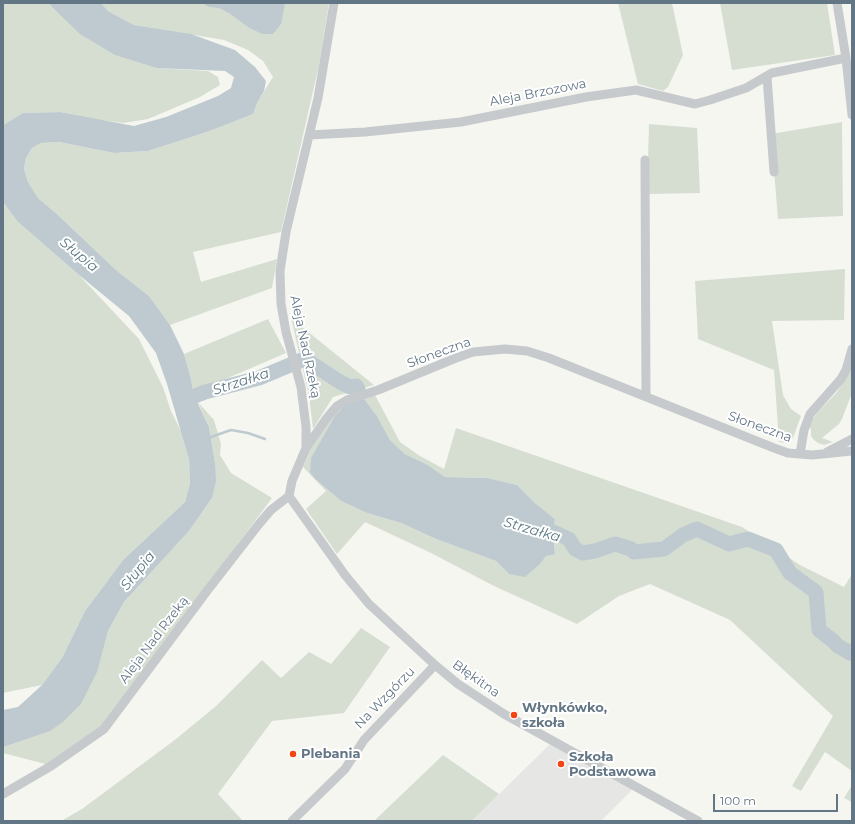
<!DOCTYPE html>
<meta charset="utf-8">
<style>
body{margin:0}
#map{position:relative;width:855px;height:824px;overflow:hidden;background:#f6f6f1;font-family:Montserrat,sans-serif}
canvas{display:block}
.frame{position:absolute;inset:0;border:4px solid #627685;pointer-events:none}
.scale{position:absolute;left:713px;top:794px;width:125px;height:18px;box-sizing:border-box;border:2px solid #627685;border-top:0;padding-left:5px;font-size:12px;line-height:14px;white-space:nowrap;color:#627685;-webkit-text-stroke:3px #fff;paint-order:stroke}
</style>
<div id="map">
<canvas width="855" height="824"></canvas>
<div class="frame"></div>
<div class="scale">100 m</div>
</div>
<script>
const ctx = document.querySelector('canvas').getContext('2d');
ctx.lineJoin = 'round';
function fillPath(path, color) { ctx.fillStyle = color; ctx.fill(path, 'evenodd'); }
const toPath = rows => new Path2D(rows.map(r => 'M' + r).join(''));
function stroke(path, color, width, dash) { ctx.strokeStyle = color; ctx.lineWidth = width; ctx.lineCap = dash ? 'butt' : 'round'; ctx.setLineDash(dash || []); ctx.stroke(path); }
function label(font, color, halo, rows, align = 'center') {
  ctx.font = font + ' Montserrat,sans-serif'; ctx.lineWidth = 4; ctx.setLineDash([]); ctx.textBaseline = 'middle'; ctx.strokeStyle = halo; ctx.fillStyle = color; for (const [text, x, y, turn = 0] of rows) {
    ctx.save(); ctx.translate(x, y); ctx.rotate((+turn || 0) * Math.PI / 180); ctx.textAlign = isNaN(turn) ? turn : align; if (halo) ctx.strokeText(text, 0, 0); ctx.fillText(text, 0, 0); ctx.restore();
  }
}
fillPath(toPath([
 [552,742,635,787,601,821,472,821]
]), '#e6e7e5');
fillPath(toPath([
 [3,3,48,3,51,6,157,68,208,71,218,77,220,85,200,97,148,119,123,123,93,119,60,112,23,113,3,125],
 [101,3,329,3,319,65,281,232,193,252,201,282,277,259,272,288,170,325,149,296,116,270,58,215,38,198,28,182,24,169,26,158,32,148,41,143,59,142,114,153,148,151,210,131,253,114,258,101,273,77,263,61,248,50,224,40,134,25,108,11],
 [618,3,672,3,683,55,668,87,663,91,638,84],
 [720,3,827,3,835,55,732,70],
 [842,122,843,216,778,219,771,134],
 [649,124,697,128,700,193,647,194],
 [3,202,17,221,79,275,139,339,163,387,171,411,182,433,189,459,190,483,185,502,123,560,85,611,62,658,42,685,3,693],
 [845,269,844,320,772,321,783,395,791,409,801,416,793,438,788,443,779,442,774,370,698,339,695,281],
 [291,318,374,385,333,397,313,429,309,396],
 [268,319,286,353,193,393,191,379,184,354],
 [852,364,852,393,842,419,839,424,822,438,833,442,824,445,818,443,814,440,811,436,811,429,809,428,812,420,818,412,837,392,844,381],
 [375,395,400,442,420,456,444,469,456,428,742,527,800,565,844,587,852,574,852,771,825,752,801,791,792,786,833,716,730,620,650,584,619,596,577,624,494,586,431,553,365,522,337,554,306,509,326,491,303,467,310,450,333,414,342,406],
 [372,409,377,416,390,440,405,454,428,465,445,477,488,478,517,485,535,503,555,519,553,532,555,553,546,556,541,563,509,574,496,561,436,539,401,523,367,513,341,501,315,479],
 [198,402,214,420,221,444,220,455,231,473,272,498,103,726,49,765,3,753,3,741,102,651,108,631,124,602,189,531,212,498,215,463,209,427],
 [361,628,390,647,344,713,272,721,218,794,243,821,61,821,82,809,176,739,216,706,262,660,281,678,309,652,331,664],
 [443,755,499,794,472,821,374,821],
 [852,785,852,802,844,798]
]), '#d6ded2');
fillPath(toPath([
 [48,3,101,3,108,11,134,25,191,34,235,50,255,67,266,81,264,91,258,101,253,114,210,131,148,151,114,153,59,142,41,143,32,148,26,158,24,169,28,182,38,198,58,215,116,270,149,296,170,325,184,354,191,379,193,393,209,427,215,463,216,481,212,498,189,531,124,602,108,631,97,672,81,704,64,721,50,731,3,747,3,710,18,707,42,685,62,658,85,611,123,560,185,502,190,483,189,459,167,384,156,353,129,316,79,275,17,221,3,202,3,125,23,113,60,112,134,126,166,117,218,96,231,88,234,77,225,71,157,68,115,55,80,34],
 [204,3,285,3,281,24,273,34,262,34,248,27,229,13,219,8,210,7,205,5],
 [364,399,377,416,390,440,405,454,428,465,445,477,488,478,517,485,535,503,555,519,553,532,555,554,546,556,541,563,525,577,509,574,496,561,436,539,401,523,367,513,341,501,315,479,310,472,311,458,335,416,345,405]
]), '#becacf');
stroke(toPath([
 [208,438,231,430,248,433,265,439]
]), '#becacf', 2.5);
stroke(toPath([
 [187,399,205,392,259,378,302,360,308,361,340,382,350,387,356,386,358,389],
 [533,529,553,532,569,539,575,549,583,553,595,551,615,544,631,549,634,552,664,549,683,535,697,529,729,544,748,539,776,550,790,573,816,592,819,630,832,640,838,646,850,653,852,651]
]), '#becacf', 15);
stroke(toPath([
 [837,3,846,58,852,115],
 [767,77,774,172],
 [309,135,365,132,461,122,586,97,636,90,695,104,710,100,746,88,772,73,846,58],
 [645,160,646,396],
 [306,448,326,419,337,406,347,400,378,390,456,358,473,352,505,349,527,351,549,358,774,448,788,453,812,455,852,451],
 [827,452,852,439],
 [800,454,804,430,810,414,841,379,846,370,852,349],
 [289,496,345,575,369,604,435,665,458,684,504,714,698,821],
 [3,794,51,766,104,729,207,591,259,524,271,510,289,496,292,481,306,448,306,427,301,387,286,332,281,304,280,271,286,232,318,98,334,3],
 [292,821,345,769,364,740,435,665]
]), '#c7cacd', 9);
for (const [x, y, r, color] of [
 [514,715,4,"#f34414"],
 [293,754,4,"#f34414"],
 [561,764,4,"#f34414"]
]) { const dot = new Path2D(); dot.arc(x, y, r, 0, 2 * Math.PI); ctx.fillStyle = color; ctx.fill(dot); stroke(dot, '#fff', 1.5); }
label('13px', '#627685', '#fff', [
 ["Aleja Brzozowa",538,93,-11],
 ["Aleja Nad Rzeką",305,347,78],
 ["Słoneczna",439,353,-20],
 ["Słoneczna",760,427,20],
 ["Aleja Nad Rzeką",154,640,-53],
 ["Błękitna",476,679,35],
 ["Na Wzgórzu",385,698,-46]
]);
label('bold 13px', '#627685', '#fff', [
 ["Włynkówko,",522,708],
 ["szkoła",522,723],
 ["Plebania",301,754],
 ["Szkoła",569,757],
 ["Podstawowa",569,772]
], 'left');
label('italic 14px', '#5d7983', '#fff', [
 ["Słupia",79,255,40],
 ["Strzałka",241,382,-18],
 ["Strzałka",532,530,16],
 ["Słupia",138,571,-51]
]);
</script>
